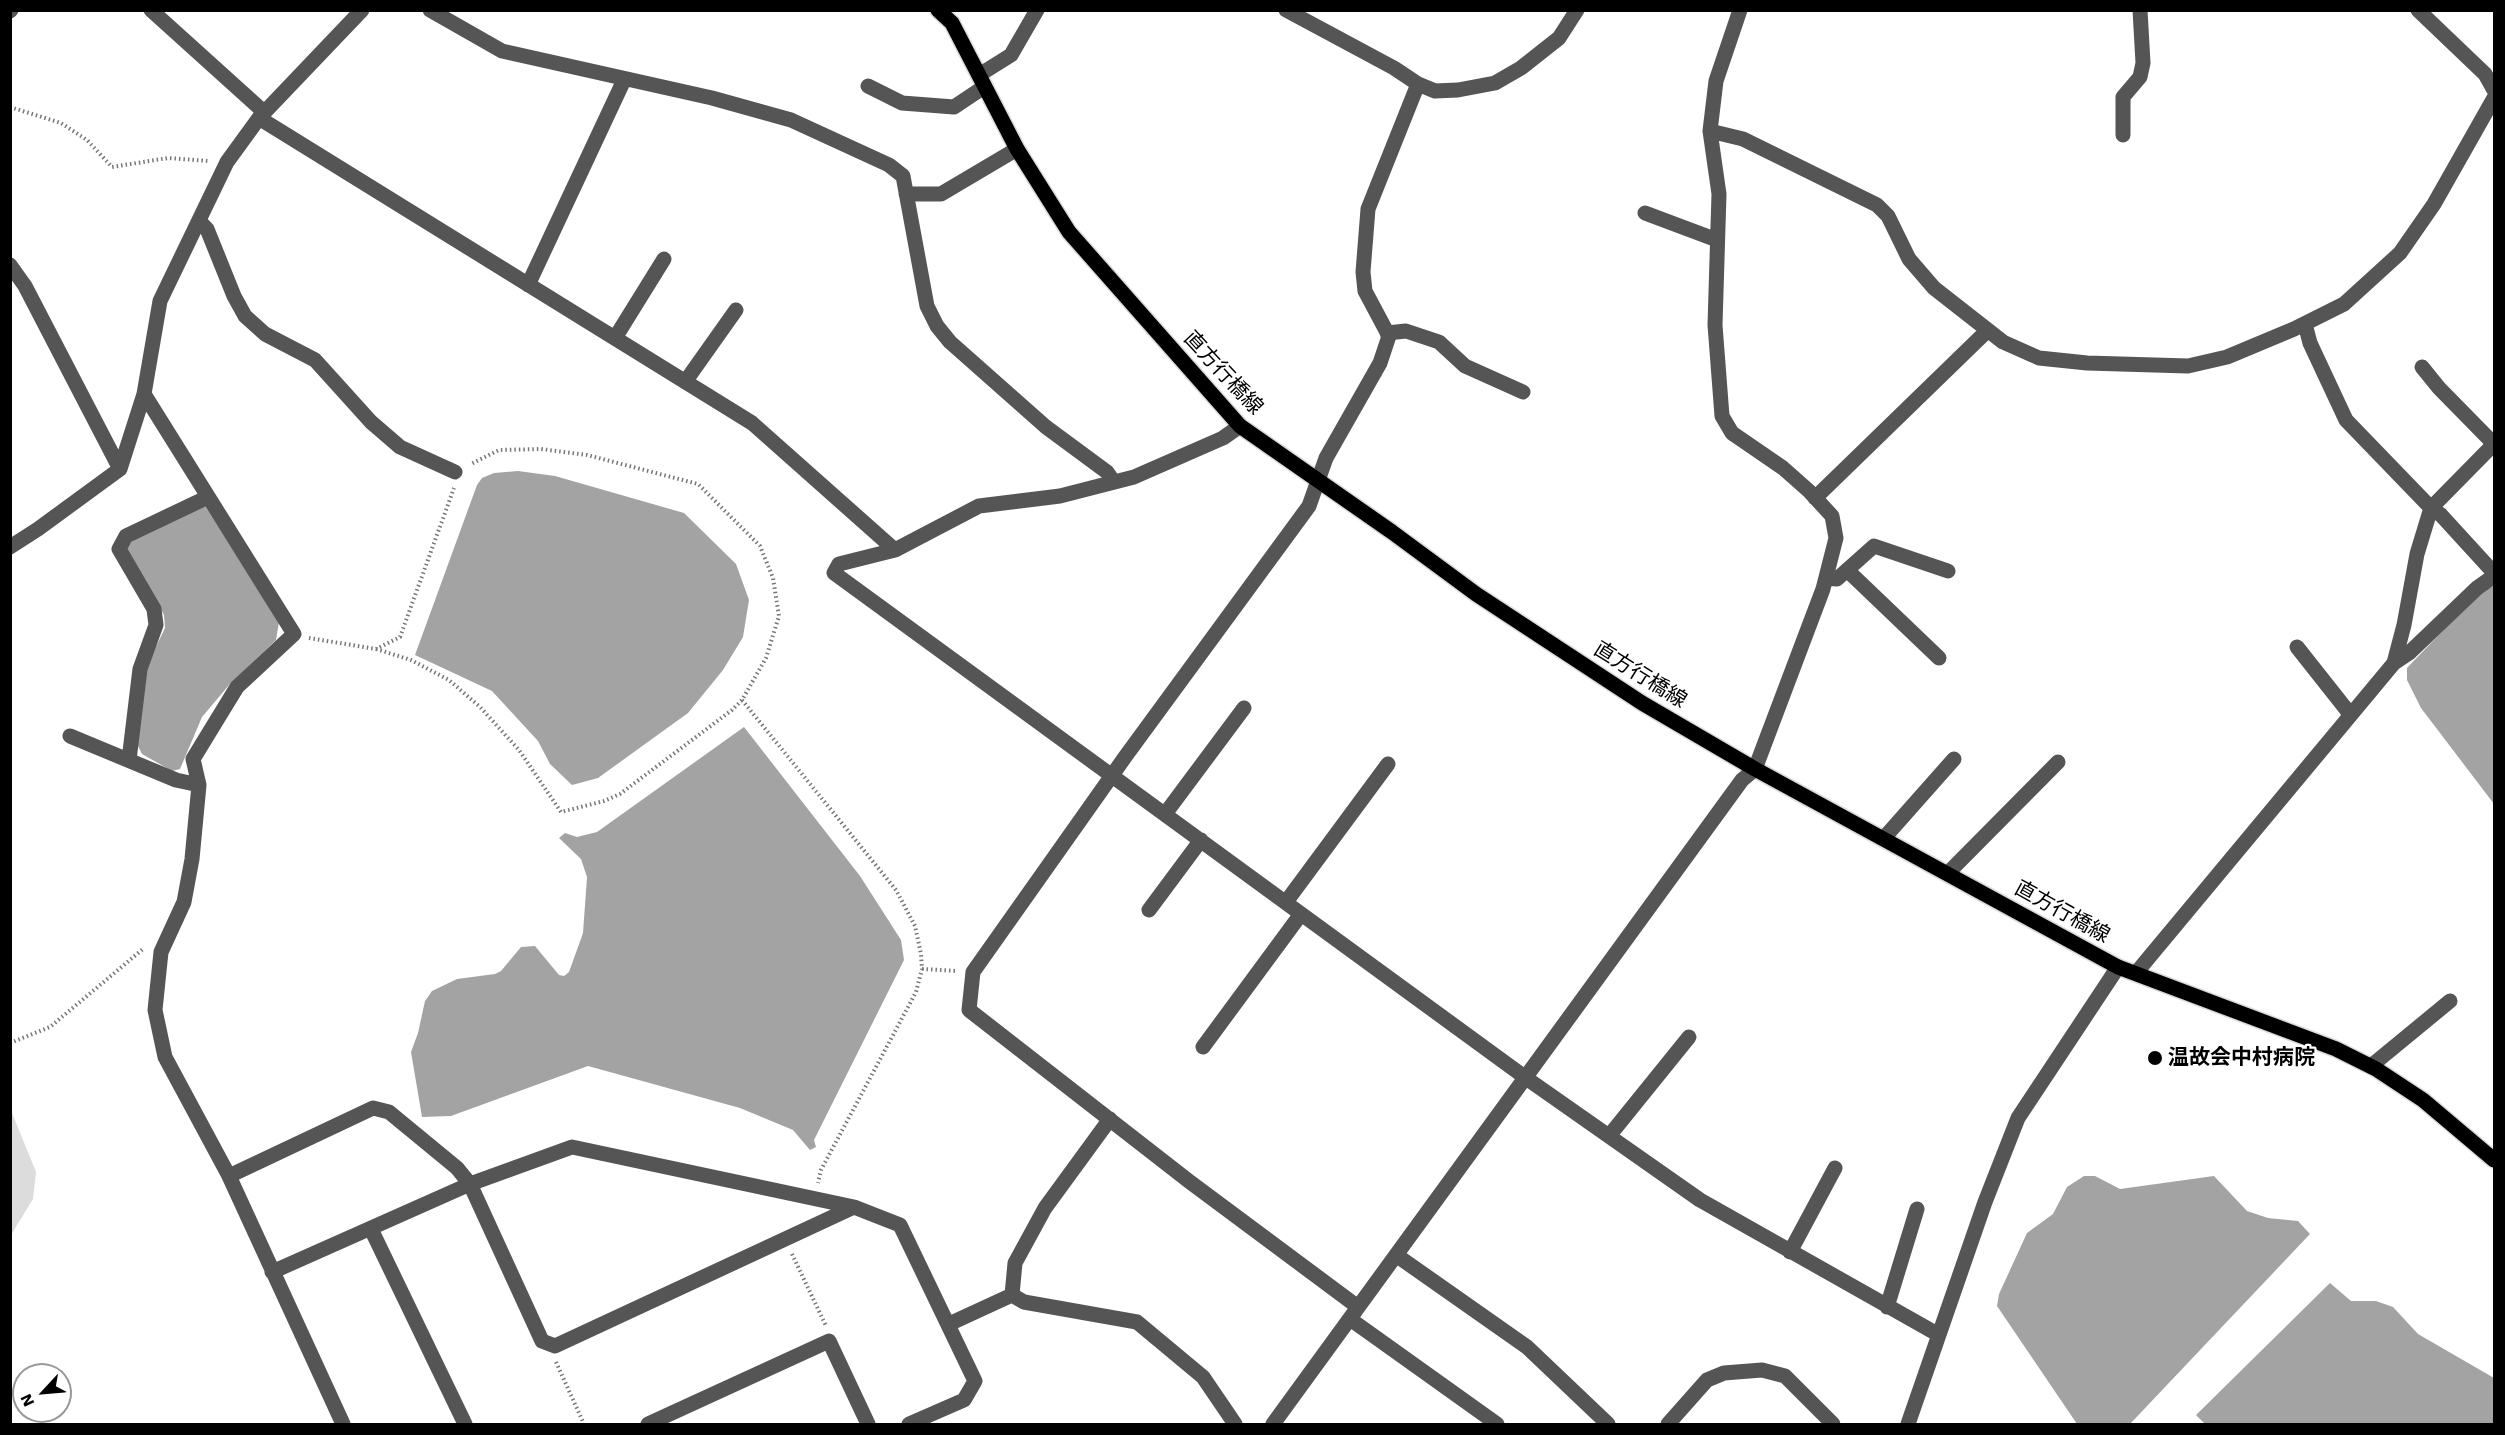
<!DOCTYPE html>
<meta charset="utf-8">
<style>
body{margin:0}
#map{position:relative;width:2505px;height:1435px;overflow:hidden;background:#fff;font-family:"Work Sans",sans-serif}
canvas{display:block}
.frame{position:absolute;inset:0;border:12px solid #000;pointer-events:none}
.north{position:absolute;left:12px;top:1363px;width:60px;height:60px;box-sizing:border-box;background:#fff;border:2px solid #999;border-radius:50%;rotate:244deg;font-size:16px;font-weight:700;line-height:24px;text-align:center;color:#000}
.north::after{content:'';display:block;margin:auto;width:21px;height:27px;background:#000;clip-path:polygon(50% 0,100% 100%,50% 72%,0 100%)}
</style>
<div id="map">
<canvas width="2505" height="1435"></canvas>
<div class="frame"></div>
<div class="north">N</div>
</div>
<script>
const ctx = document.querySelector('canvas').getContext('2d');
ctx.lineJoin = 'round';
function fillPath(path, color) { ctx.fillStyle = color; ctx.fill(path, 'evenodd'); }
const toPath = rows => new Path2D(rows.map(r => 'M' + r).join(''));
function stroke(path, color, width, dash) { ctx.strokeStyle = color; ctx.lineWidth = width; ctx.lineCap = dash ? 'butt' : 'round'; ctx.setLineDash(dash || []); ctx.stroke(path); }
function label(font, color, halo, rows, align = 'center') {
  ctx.font = font + ' "Work Sans","Noto Sans JP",sans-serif'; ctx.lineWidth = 4.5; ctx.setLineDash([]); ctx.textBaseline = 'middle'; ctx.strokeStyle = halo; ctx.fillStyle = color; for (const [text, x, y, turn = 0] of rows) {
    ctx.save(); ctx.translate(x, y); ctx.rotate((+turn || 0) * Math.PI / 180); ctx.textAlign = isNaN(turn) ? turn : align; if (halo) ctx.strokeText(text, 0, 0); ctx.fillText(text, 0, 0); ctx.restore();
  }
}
fillPath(toPath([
 [10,1108,36,1172,33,1199,11,1235]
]), '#dcdcdc');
fillPath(toPath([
 [518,471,555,476,684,513,736,564,749,600,743,637,723,670,688,713,598,778,572,785,550,764,538,741,492,691,415,655,477,485,482,478,494,473],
 [205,506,279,622,276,640,229,685,202,717,180,769,172,771,142,754,136,742,147,665,165,628,164,615,126,548,133,540],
 [2494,586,2494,804,2421,708,2407,680,2407,668,2480,592],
 [744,727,860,876,901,940,904,960,814,1140,816,1147,810,1150,793,1130,740,1108,588,1066,451,1116,422,1117,411,1052,418,1033,425,1001,432,991,457,979,495,974,501,971,521,947,535,946,559,975,564,976,569,972,583,933,587,877,581,859,559,838,565,833,577,837,597,832],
 [2084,1176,2095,1176,2120,1189,2214,1176,2247,1211,2268,1218,2298,1221,2310,1234,2130,1424,2077,1424,1997,1306,1999,1294,2027,1233,2053,1214,2067,1187],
 [2330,1283,2351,1301,2376,1301,2393,1307,2418,1334,2494,1378,2494,1422,2492,1424,2205,1424,2196,1415]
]), '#a3a3a3');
const major = toPath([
 [938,10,952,23,1017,149,1069,232,1240,426,1392,532,1476,594,1642,703,1755,769,2118,967,2336,1049,2376,1069,2423,1100,2494,1160]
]);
stroke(major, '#dbdbdb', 18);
stroke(toPath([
 [10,107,61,123,87,140,112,167,168,158,208,161],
 [309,638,376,649,400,637,454,488],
 [376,649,411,660,449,680,480,707,519,750,561,812,604,801,620,794,732,710,742,700,766,658,779,616,773,578,760,546,698,484,587,455,541,449,499,450,471,464],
 [742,700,896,890,915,926,921,954,922,969,916,992,821,1170,818,1183],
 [922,969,957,971],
 [10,1043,50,1027,143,949],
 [792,1254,826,1326],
 [556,1362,584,1424]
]), '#777', 4, [1.5, 3]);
stroke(toPath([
 [151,10,264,112],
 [430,10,502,51,712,98,791,120,889,165,903,176,927,306,937,326,950,342,1046,427,1107,472,1114,482],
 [1286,10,1394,68,1418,84],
 [2418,10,2485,74,2494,90],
 [10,11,11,10],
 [979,75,1011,55,1037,10],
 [868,86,902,103,954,107,984,87],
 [259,118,752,423,895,550],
 [1710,131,1743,139,1877,205,1888,216,1909,259,1934,288,2003,342,2039,358,2087,363,2188,366,2227,357,2294,329,2344,304,2400,253,2434,204,2494,98],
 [2123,135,2123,97,2140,77,2143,63,2140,10],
 [906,194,941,194,1017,149],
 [1645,213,1717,240],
 [199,221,207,229,234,296,245,316,265,334,315,360,371,422,400,447,455,472],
 [10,265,25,286,120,469],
 [528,285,624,80],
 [2305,324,2310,343,2346,420,2431,508,2441,515,2494,573],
 [1387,333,1406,331,1439,342,1465,366,1523,392],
 [615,338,664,259],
 [2422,367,2439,388,2494,444],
 [685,382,736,310],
 [144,394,294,634,237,687,193,759,199,785,192,859,184,902,161,952,155,1010,165,1057,229,1176,343,1424],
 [1240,426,1223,438,1134,477,1060,496,979,506,895,550,839,564,834,573,1526,1078,1700,1200,1939,1335],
 [1815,498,1988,330],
 [10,547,38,529,120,469,144,394,160,301,227,162,259,118,362,10],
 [1847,570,1939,658],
 [1826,578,1837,579,1874,546,1948,571],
 [2297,647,2350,714],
 [2394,663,2409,653,2477,588,2494,576],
 [70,736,176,780,199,785],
 [129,760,140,669,156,625,154,609,119,549,126,536,208,497],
 [1165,814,1244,708],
 [1884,838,1954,759],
 [1948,873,2058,762],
 [1286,902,1388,764],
 [1149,910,1201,840],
 [2136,973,2394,663,2404,625,2417,554,2431,508,2494,444],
 [1203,1047,1301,914],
 [2371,1066,2450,1001],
 [1609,1136,1689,1037],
 [229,1176,373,1108,389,1112,457,1168,470,1184,542,1341,555,1346,854,1207],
 [371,1229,465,1424],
 [1790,1252,1835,1168],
 [1396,1255,1527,1347,1608,1424],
 [272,1272,470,1184,572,1147,854,1207,900,1225,975,1381,964,1400,909,1424],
 [1012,1295,1024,1302,1137,1322,1203,1377,1235,1424],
 [1012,1295,1015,1263,1045,1208,1110,1119],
 [1358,1307,1190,1182,969,1010,973,972,1125,757,1309,506,1326,458,1380,363,1389,336,1365,291,1363,272,1368,209,1418,84,1435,91,1458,90,1495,83,1521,68,1559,38,1577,10],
 [1887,1307,1917,1209],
 [1350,1319,1497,1424],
 [949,1324,1012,1295],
 [648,1424,829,1341,868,1424],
 [1273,1424,1742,780,1755,769,1823,589,1836,538,1832,516,1809,491,1783,468,1732,433,1722,416,1715,325,1719,194,1710,131,1716,81,1740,10],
 [1668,1424,1707,1380,1724,1373,1762,1370,1785,1376,1833,1424],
 [1908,1424,1985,1202,2018,1118,2118,967]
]), '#555', 15);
stroke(major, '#000', 15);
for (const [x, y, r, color] of [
 [2155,1058,8,"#000"]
]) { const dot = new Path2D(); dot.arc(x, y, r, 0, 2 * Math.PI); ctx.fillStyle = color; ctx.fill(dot); stroke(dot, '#fff', 2); }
label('21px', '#000', '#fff', [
 ["直方行橋線",1223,373,47],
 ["直方行橋線",1640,675,32],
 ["直方行橋線",2062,912,29]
]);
label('bold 21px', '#000', '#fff', [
 ["温故会中村病院",2168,1058]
], 'left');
</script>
